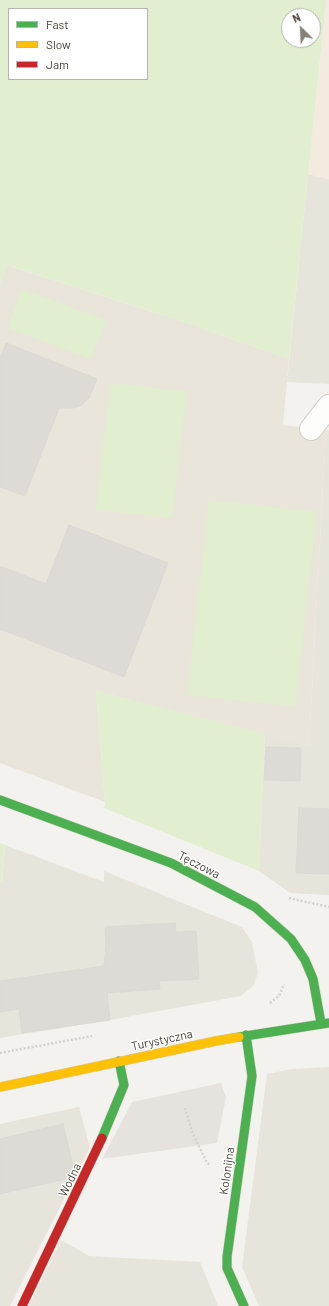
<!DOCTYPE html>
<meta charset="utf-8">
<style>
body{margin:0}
#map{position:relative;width:329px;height:1306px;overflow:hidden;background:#f4f2ee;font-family:Barlow,sans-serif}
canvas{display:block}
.legend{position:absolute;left:8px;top:8px;width:140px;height:72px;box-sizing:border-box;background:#fff;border:1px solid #b7b4b0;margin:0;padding:5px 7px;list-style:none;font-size:12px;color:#4b4439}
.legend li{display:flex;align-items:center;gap:8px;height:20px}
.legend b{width:20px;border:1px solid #b7b4b0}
.north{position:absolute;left:281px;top:8px;width:40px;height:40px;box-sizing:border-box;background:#fff;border:1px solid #b7b4b0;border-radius:50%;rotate:336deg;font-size:11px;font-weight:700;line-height:16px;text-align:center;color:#4b4439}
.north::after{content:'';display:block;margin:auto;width:14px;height:18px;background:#868178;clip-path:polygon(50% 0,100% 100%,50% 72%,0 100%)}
</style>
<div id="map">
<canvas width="329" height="1306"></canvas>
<ul class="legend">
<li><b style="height:5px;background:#4caf50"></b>Fast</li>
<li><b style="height:5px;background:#ffc107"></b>Slow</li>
<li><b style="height:5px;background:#c62828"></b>Jam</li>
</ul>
<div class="north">N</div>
</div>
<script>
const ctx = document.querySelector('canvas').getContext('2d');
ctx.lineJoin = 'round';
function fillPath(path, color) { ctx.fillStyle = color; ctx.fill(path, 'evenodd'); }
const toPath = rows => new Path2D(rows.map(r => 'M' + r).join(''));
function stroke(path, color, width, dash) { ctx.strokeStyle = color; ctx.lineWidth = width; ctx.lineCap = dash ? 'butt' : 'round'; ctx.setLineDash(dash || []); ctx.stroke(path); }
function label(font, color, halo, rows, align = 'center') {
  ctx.font = font + ' Barlow,sans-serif'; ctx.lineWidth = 3; ctx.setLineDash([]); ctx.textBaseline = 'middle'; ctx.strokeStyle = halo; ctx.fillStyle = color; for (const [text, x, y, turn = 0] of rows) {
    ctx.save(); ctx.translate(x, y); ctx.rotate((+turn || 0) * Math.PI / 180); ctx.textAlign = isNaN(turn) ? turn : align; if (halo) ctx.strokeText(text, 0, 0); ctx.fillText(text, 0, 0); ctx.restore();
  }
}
fillPath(toPath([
 [308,174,329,179,329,384,287,382],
 [326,430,329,431,329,895,290,893,259,871,265,734,309,746],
 [5,845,104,882,104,871,242,927,252,942,258,973,253,986,241,996,110,1020,0,1038,0,882,2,882],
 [329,1067,329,1306,259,1306,242,1267,267,1074,292,1069],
 [79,1107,90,1147,10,1306,0,1306,0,1124],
 [61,1240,89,1256,200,1262,218,1306,29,1306]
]), '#e7e4dc');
fillPath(toPath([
 [326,0,329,0,329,179,308,174]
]), '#f3ebdf');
fillPath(toPath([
 [7,265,187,323,289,359,283,425,326,430,309,746,96,691,105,802,0,763,0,284]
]), '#eae5da');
fillPath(toPath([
 [0,0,326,0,289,359,187,323,8,265,0,284],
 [9,9,147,9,147,79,9,79],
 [289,16,313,16,313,40,289,40],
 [22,289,106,320,91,359,7,328],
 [110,383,187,391,172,518,96,510],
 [209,500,317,512,295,707,187,695],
 [96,691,265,734,259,871,104,808,105,802],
 [0,843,5,845,2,882,0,882]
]), '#e1eecf');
fillPath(toPath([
 [221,1083,226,1097,217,1143,102,1159,132,1102]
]), '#e6e3df');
const building = toPath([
 [6,343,97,379,89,398,82,405,73,408,59,408,25,496,0,487,0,358,6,343],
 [69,525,168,563,124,677,0,629,0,566,46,584,69,525],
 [266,747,301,748,300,781,264,780,266,747],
 [299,808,329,809,329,874,296,873,299,808],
 [175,923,176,932,196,931,199,979,159,981,160,989,107,993,110,1020,22,1033,19,1009,0,1012,0,981,104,966,106,945,105,927,175,923],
 [63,1124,74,1170,70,1178,0,1194,0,1139,63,1124]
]);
fillPath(building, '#dedbd6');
stroke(building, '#dcd9d4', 1);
const street = toPath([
 [311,429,329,406]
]);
const fast = toPath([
 [0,800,171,863,255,907,291,939,305,960,313,979,321,1023],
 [239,1037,329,1023],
 [102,1138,124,1085,119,1061],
 [244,1306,227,1268,227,1257,252,1076,246,1035]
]);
const slow = toPath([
 [0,1087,216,1041,239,1037]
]);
const jam = toPath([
 [22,1306,102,1138]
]);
stroke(street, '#d2d0cb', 24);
stroke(fast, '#d3cfc5', 10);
stroke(slow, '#d3cfc5', 10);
stroke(jam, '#d3cfc5', 10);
stroke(toPath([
 [289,898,329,907],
 [270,1003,279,996,284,984],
 [0,1053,92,1036],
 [185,1108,193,1134,207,1163,210,1165]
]), '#d3d2cc', 2.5, [2, 2]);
stroke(street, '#fdfdfc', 22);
stroke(fast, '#4caf50', 9);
stroke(slow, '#ffc107', 9);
stroke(jam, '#c62828', 9);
label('12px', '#4b4439', '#fff', [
 ["Tęczowa",199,865,27],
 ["Turystyczna",162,1040,-12],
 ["Kolonijna",227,1171,-82],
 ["Wodna",70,1180,-64]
]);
</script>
